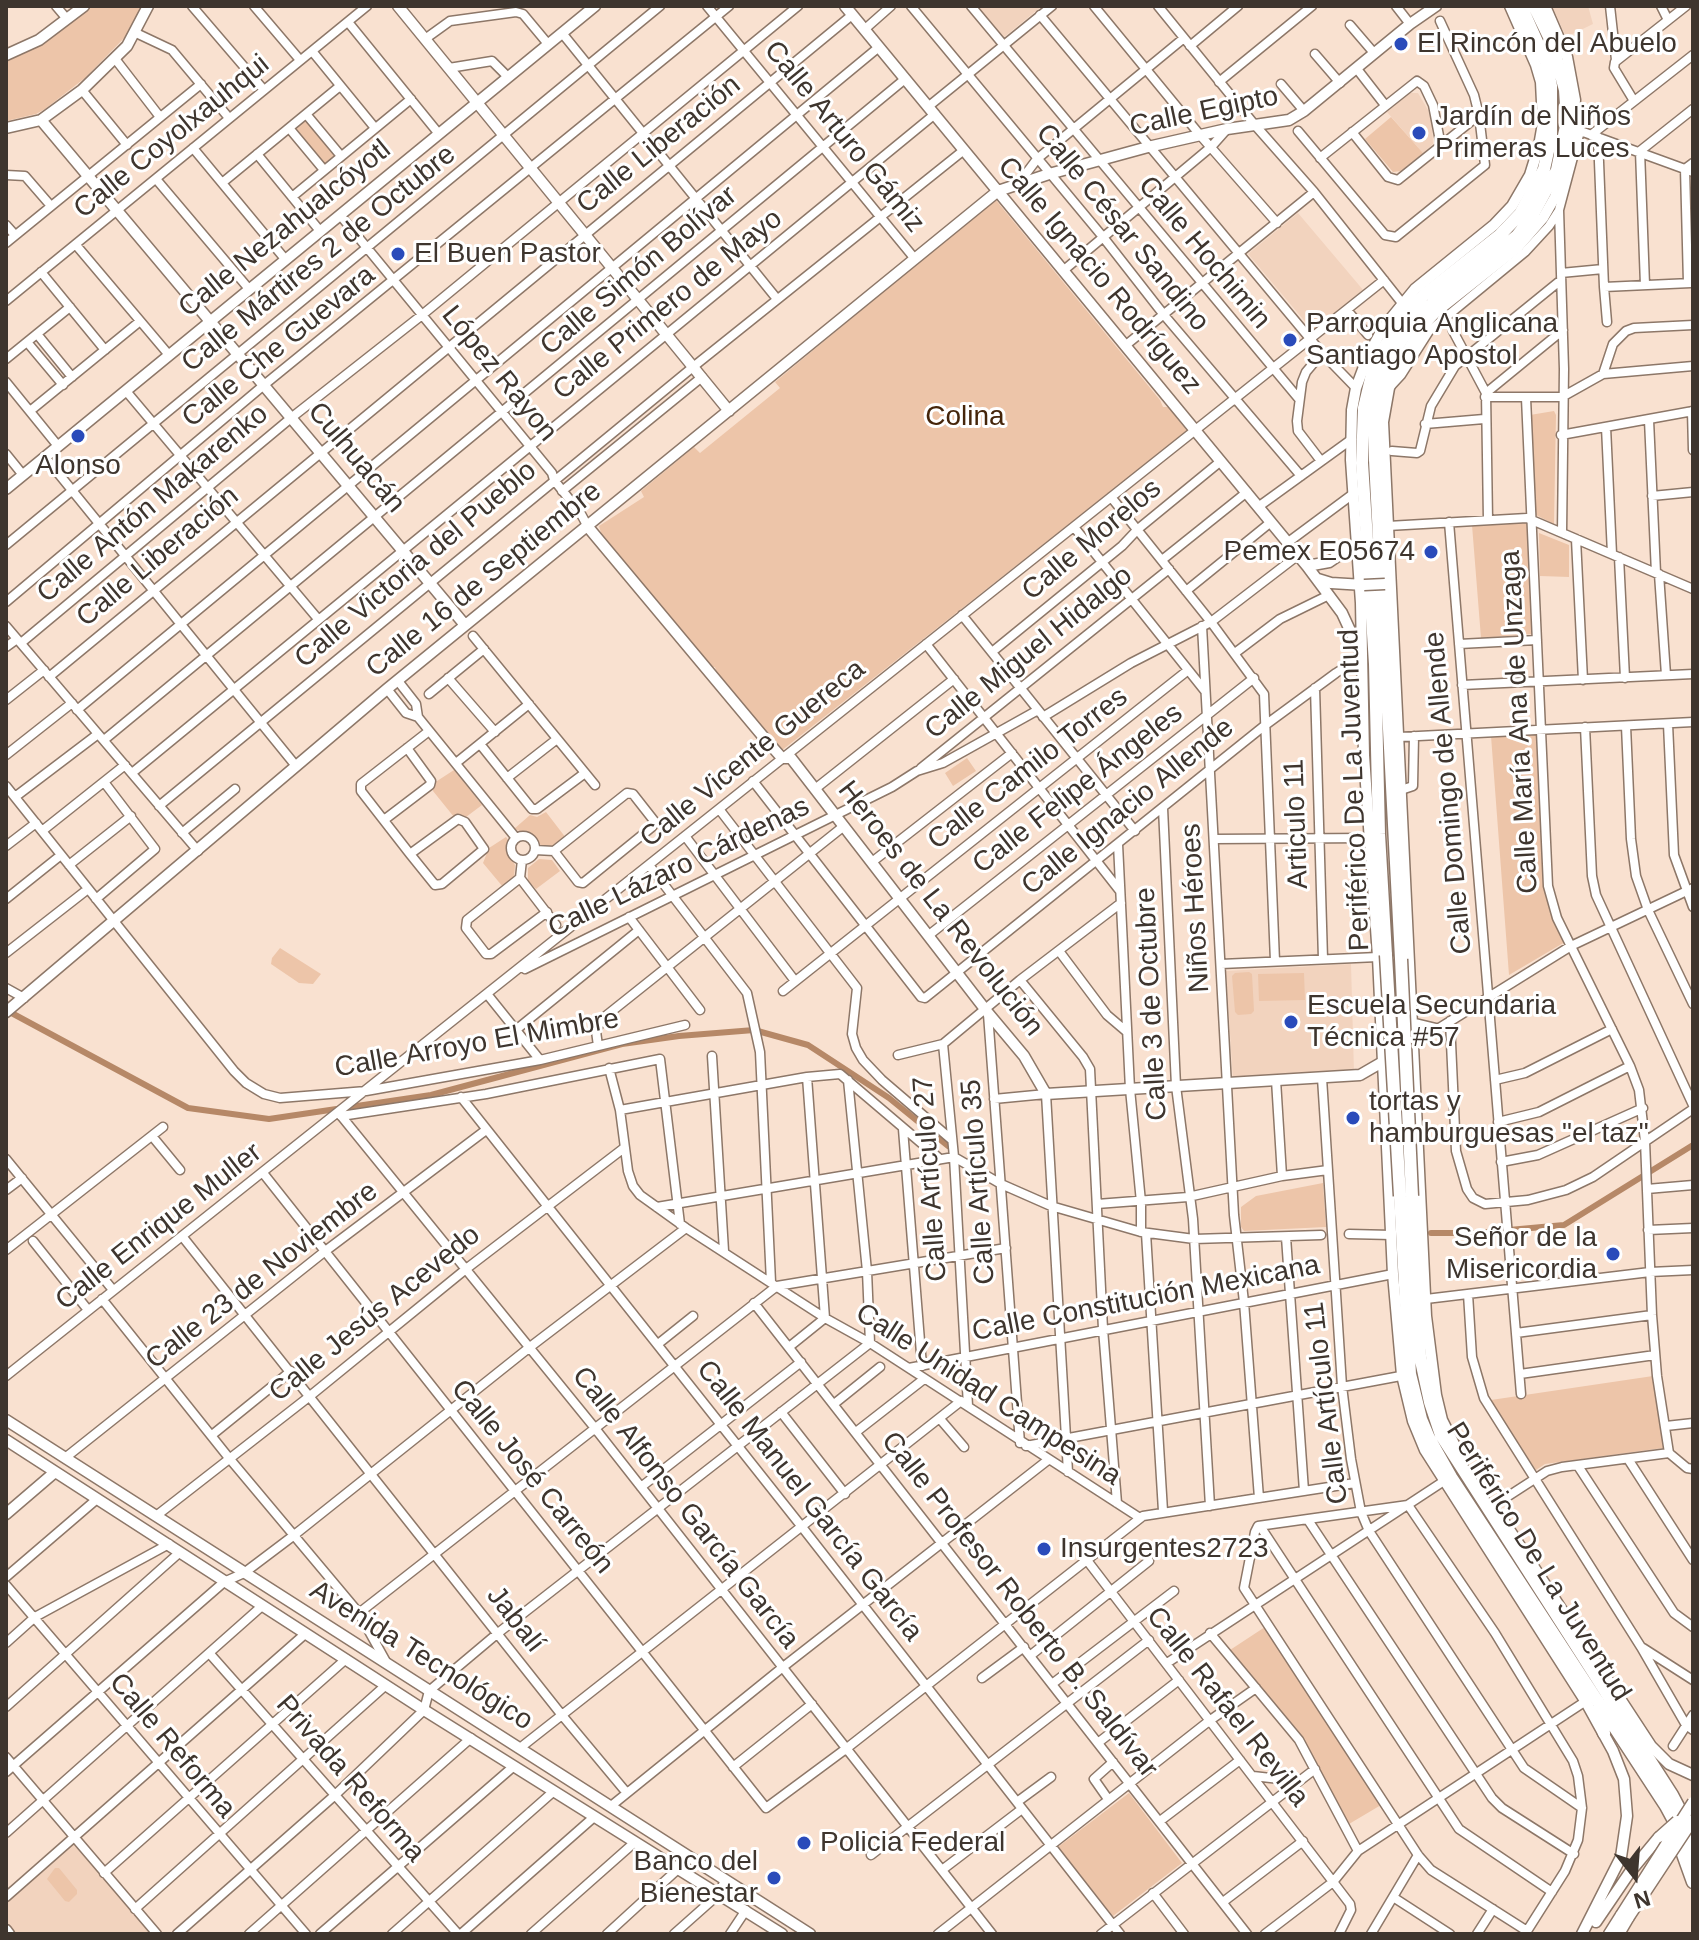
<!DOCTYPE html>
<meta charset="utf-8">
<style>
body{margin:0}
#map{position:relative;width:1699px;height:1940px;overflow:hidden;background:#f9e1d0;font-family:Arial,sans-serif}
canvas{display:block}
.frame{position:absolute;inset:0;border:8px solid #3e352e;pointer-events:none}
.north{position:absolute;left:1595px;top:1836px;width:80px;height:80px;-webkit-text-stroke:6px #fff;paint-order:stroke;rotate:163deg;font-size:22px;font-weight:700;line-height:32px;text-align:center;color:#3e352e}
.north::after{content:'';display:block;margin:auto;width:28px;height:36px;background:#3e352e;clip-path:polygon(50% 0,100% 100%,50% 72%,0 100%)}
</style>
<div id="map">
<canvas width="1699" height="1940"></canvas>
<div class="frame"></div>
<div class="north">N</div>
</div>
<script>
const ctx = document.querySelector('canvas').getContext('2d');
ctx.lineJoin = 'round';
function fillPath(path, color) { ctx.fillStyle = color; ctx.fill(path, 'evenodd'); }
const toPath = rows => new Path2D(rows.map(r => 'M' + r).join(''));
function stroke(path, color, width, dash) { ctx.strokeStyle = color; ctx.lineWidth = width; ctx.lineCap = dash ? 'butt' : 'round'; ctx.setLineDash(dash || []); ctx.stroke(path); }
function label(font, color, halo, rows, align = 'center') {
  ctx.font = font + ' Arial,sans-serif'; ctx.lineWidth = 6; ctx.setLineDash([]); ctx.textBaseline = 'middle'; ctx.strokeStyle = halo; ctx.fillStyle = color; for (const [text, x, y, turn = 0] of rows) {
    ctx.save(); ctx.translate(x, y); ctx.rotate((+turn || 0) * Math.PI / 180); ctx.textAlign = isNaN(turn) ? turn : align; if (halo) ctx.strokeText(text, 0, 0); ctx.fillText(text, 0, 0); ctx.restore();
  }
}
fillPath(toPath([
 [975,6,1042,6,1003,38],
 [1552,6,1588,6,1593,24,1566,37],
 [1410,93,1418,93,1428,110,1432,123,1433,144,1423,153,1387,112],
 [1298,213,1364,291,1313,331,1248,254],
 [1351,964,1354,1073,1233,1080,1226,971],
 [73,1837,157,1934,9,1934,6,1930,6,1897]
]), '#f2d3be');
fillPath(toPath([
 [93,6,142,6,130,32,85,78,45,109,36,114,6,121,6,61,45,43],
 [1391,117,1423,153,1401,171,1393,172,1365,139],
 [307,118,336,154,323,165,294,129],
 [995,199,1160,400,1163,407,1168,407,1187,431,781,751,717,673,715,667,711,667,621,559,601,533,599,526,644,497,641,491,694,447,700,453,780,388,775,382],
 [1554,411,1556,415,1554,524,1536,515,1530,415],
 [1527,522,1533,634,1481,638,1472,525],
 [1539,533,1569,545,1569,577,1540,576],
 [1537,733,1544,887,1565,942,1509,975,1491,736],
 [967,758,976,771,953,786,945,773],
 [454,770,482,805,466,817,460,815,454,817,433,791,434,783],
 [546,812,566,838,554,847,541,845,531,835,514,829,530,815,537,817],
 [506,837,509,841,507,851,515,865,514,878,503,887,483,863,489,848],
 [539,859,552,860,560,871,536,889,528,881,528,868],
 [280,948,321,974,313,984,299,983,271,964,272,958],
 [1249,972,1252,974,1254,1011,1251,1014,1238,1015,1235,1012,1232,976,1235,973],
 [1304,973,1305,1000,1259,1001,1258,974],
 [1323,1183,1326,1227,1244,1231,1241,1227,1241,1207,1256,1196],
 [1653,1376,1663,1448,1545,1464,1536,1470,1496,1412,1491,1400],
 [1265,1627,1381,1805,1349,1824,1300,1733,1230,1650],
 [1129,1793,1182,1863,1113,1916,1058,1847],
 [55,1868,59,1868,77,1890,77,1894,69,1902,65,1901,47,1879]
]), '#edc5a9');
stroke(toPath([
 [6,1010,188,1108,269,1119,431,1095,622,1044,679,1036,754,1030,808,1045,889,1098,948,1146],
 [1431,1233,1476,1233,1564,1225,1693,1145]
]), '#b68867', 6);
const minor = toPath([
 [56,6,67,19],
 [192,6,264,90],
 [254,6,300,60],
 [707,6,915,259],
 [911,6,1103,237,1164,315,1301,476],
 [971,6,1299,399],
 [1094,6,1200,135,1277,223],
 [1158,6,1254,124,1314,192,1402,303],
 [1396,6,1410,24],
 [1610,6,1616,60],
 [1661,6,1668,20],
 [1040,15,1322,353,1356,388],
 [348,22,439,134],
 [1350,25,1374,53],
 [865,29,891,6],
 [136,33,172,50,229,118],
 [562,33,777,299],
 [425,39,450,21,516,12,523,14,548,44],
 [1190,46,1238,6],
 [312,51,375,128],
 [1315,54,1340,83],
 [116,60,160,117],
 [449,68,492,61,508,77],
 [1357,69,1385,105],
 [1219,82,1312,6],
 [1281,84,1304,111],
 [82,90,127,145],
 [1634,101,1614,68,1615,62,1686,6],
 [929,106,1052,6],
 [306,114,341,156],
 [289,128,324,170],
 [1575,129,1693,172],
 [1298,131,1385,235,1396,237,1485,165,1479,115,1474,95,1440,21],
 [1352,132,1388,177,1398,180,1479,115],
 [1591,135,1693,55],
 [1598,137,1604,287,1607,322],
 [193,148,285,259],
 [257,154,320,231],
 [1320,158,1417,81,1424,86,1433,105,1441,146],
 [6,175,25,176,51,206],
 [156,179,249,289],
 [222,183,340,86],
 [1019,183,1037,159,1184,38],
 [292,197,411,99],
 [340,215,552,473,554,480,581,514,588,527],
 [6,225,15,235],
 [6,243,201,84],
 [76,245,169,355],
 [1064,270,1211,147,1227,129],
 [41,272,105,350],
 [1561,273,1603,269],
 [1688,283,1685,169,1693,163],
 [1645,285,1640,151,1693,109],
 [1604,287,1691,283],
 [6,301,367,6],
 [1347,310,1368,335],
 [1453,331,1486,393,1488,520],
 [37,334,72,377],
 [27,342,63,385],
 [1126,345,1314,192],
 [6,359,70,307],
 [1603,374,1613,344,1626,331,1634,328,1693,325],
 [6,382,58,446],
 [1389,388,1401,375,1429,331,1525,252,1549,226,1558,212],
 [126,391,318,619],
 [1486,393,1563,330],
 [1485,397,1562,397,1603,374,1693,366],
 [1526,398,1548,886,1557,918,1630,1066,1639,1090,1645,1141,1652,1315,1657,1376,1669,1453],
 [30,411,139,322],
 [1692,411,1693,450],
 [1649,420,1656,573],
 [1425,424,1484,419],
 [1606,427,1612,554],
 [1561,435,1693,411],
 [1392,451,1417,453,1420,451,1431,406,1455,366,1561,280],
 [6,454,23,475],
 [45,457,296,766],
 [1321,461,1298,431,1297,421,1302,382,1306,372,1322,353],
 [562,491,702,377],
 [1652,496,1693,492],
 [1111,497,1211,622,1264,694,1275,961],
 [1258,507,1352,439],
 [1449,522,1521,1394],
 [1388,526,1527,518,1693,589],
 [1074,527,1205,691],
 [1562,533,1564,369,1559,210,1580,131],
 [1576,539,1583,680],
 [1287,543,1353,494],
 [6,545,660,6],
 [1619,557,1625,678],
 [1162,560,1247,492],
 [1659,574,1666,675],
 [1186,591,1271,522],
 [6,602,264,385,729,6],
 [962,615,1135,831],
 [6,626,198,851],
 [1202,626,1234,1215,1244,1302,1259,1498],
 [473,636,595,785],
 [21,643,291,418,422,315,798,6],
 [926,644,1120,891],
 [1459,644,1537,640],
 [6,647,17,639],
 [992,652,1122,546,1138,529,1221,461],
 [1235,653,1280,619,1329,595],
 [49,677,852,15],
 [448,678,495,732],
 [398,681,416,704,418,717],
 [1462,685,1693,674],
 [1315,688,1323,959],
 [387,689,406,713,418,717,516,838],
 [429,694,484,649],
 [6,700,44,670],
 [77,710,879,47],
 [1043,717,1131,663,1211,622,1297,556],
 [1668,724,1674,855,1693,907],
 [1626,726,1631,839,1636,876,1648,910,1693,1004],
 [1585,727,1592,876,1596,895,1693,1105],
 [1399,737,1693,722],
 [104,740,905,79],
 [480,744,532,809,537,809,585,773],
 [6,755,72,703],
 [456,763,529,704],
 [921,768,1169,569],
 [132,773,935,114],
 [507,778,557,739],
 [753,781,921,997,925,998,1264,726,1336,673,1353,662,1362,661],
 [6,786,234,1071,246,1083,264,1094,280,1098,366,1091,540,1060,685,1025],
 [815,789,954,679],
 [1401,790,1413,786,1414,736],
 [15,797,98,734],
 [159,806,693,367,964,150],
 [1163,808,1176,1086,1193,1219,1210,1506],
 [719,809,857,988,852,1034,856,1048,863,1060,882,1080,952,1140],
 [384,820,430,785,431,781,407,748],
 [42,831,125,765],
 [182,833,235,789],
 [685,836,795,981],
 '511 848a12 12 0 1 1 24 0a12 12 0 1 1-24 0Z',
 [1214,839,1371,838],
 [1118,844,1130,1089,1141,1202,1141,1232],
 [6,846,36,823],
 [535,850,554,851,627,793,633,794,655,822,652,827,583,883,578,882,554,851],
 [410,854,458,819,465,822,484,849,442,884,435,885,410,854,361,791,361,784,429,731],
 [522,860,520,878,467,920,466,928,486,954,491,954,547,912],
 [872,862,1012,753],
 [69,865,131,816],
 [649,865,747,993,760,1052,771,1282],
 [520,878,556,925],
 [6,899,61,855],
 [96,899,155,849,104,782],
 [629,917,700,1010],
 [929,935,1254,678],
 [1059,951,1107,1015,1127,1032],
 [6,953,88,889],
 [1221,964,1378,957],
 [525,969,892,787,917,771,943,763,1038,710],
 [1020,980,1083,1057,1090,1069,1103,1329,1117,1503],
 [6,988,24,998],
 [783,991,1187,671],
 [487,994,540,1060],
 [988,1014,1020,1443],
 [1450,1021,1456,1151,1467,1189,1473,1198,1485,1204,1528,1200,1566,1190,1593,1177,1693,1109],
 [517,1029,639,930],
 [943,1044,954,1157,968,1406],
 [1412,1045,1571,946,1693,888],
 [598,1046,596,1031,602,1019,844,826],
 [898,1055,943,1044,1020,980,1121,903],
 [712,1056,724,1251],
 [609,1068,620,1110,628,1171,633,1186,640,1195,686,1228,825,1318,870,1343,1140,1518],
 [1322,1078,1342,1386,1351,1459,1361,1512,1369,1531,1524,1768,1582,1808],
 [1276,1080,1282,1176],
 [1495,1080,1525,1073,1612,1029],
 [461,1097,802,1527,1120,1934],
 [994,1099,1046,1094,1068,1472],
 [620,1110,807,1077,840,1074,940,1159],
 [338,1112,594,1427,992,1934],
 [341,1116,486,1094,660,1059,680,1224],
 [1498,1122,1539,1112,1630,1066],
 [903,1129,922,1366],
 [152,1136,180,1170],
 [6,1159,113,1290],
 [1501,1162,1538,1155,1643,1108],
 [263,1173,766,1808,847,1748,1143,1516,1355,1483],
 [1647,1189,1693,1185],
 [6,1190,22,1178],
 [1097,1204,1188,1197,1282,1176,1328,1170],
 [657,1207,954,1157,1001,1184,1051,1206,1141,1232,1194,1239,1321,1235],
 [1648,1230,1693,1228],
 [1146,1233,1163,1511],
 [1349,1234,1392,1235],
 [182,1236,561,1714,626,1792],
 [1286,1237,1304,1491],
 [33,1241,88,1310],
 [6,1250,163,1127],
 [1468,1294,1472,1357,1484,1398,1641,1647,1686,1725,1693,1730],
 [102,1299,229,1458,359,1613,385,1660],
 [1426,1299,1650,1272,1693,1270],
 [754,1303,1247,1934],
 [1516,1333,1652,1315],
 [658,1344,693,1316],
 [789,1347,825,1318,807,1077],
 [909,1368,1393,1274],
 [1520,1374,1655,1355],
 [6,1376,1384,280],
 [834,1404,880,1367],
 [781,1412,845,1494],
 [940,1419,964,1447],
 [1666,1426,1693,1423],
 [856,1432,924,1379],
 [212,1435,291,1371],
 [1026,1446,1406,1375],
 [65,1458,324,1252,486,1130],
 [1628,1459,1693,1560],
 [1578,1466,1674,1613,1693,1627],
 [641,1487,801,1362],
 [1408,1505,1495,1633,1573,1761,1578,1776,1582,1808,1578,1840,1565,1871,1527,1931,1431,1870,1418,1855,1244,1588,1255,1532,1258,1526,1408,1505],
 [1493,1506,1547,1471,1562,1467,1669,1453,1687,1468,1693,1469],
 [156,1516,310,1396,466,1269,624,1148],
 [1308,1520,1492,1798,1502,1808,1574,1854],
 [1260,1526,1459,1829,1552,1892],
 [1086,1559,1350,1904,1351,1910,1339,1934],
 [6,1577,97,1499],
 [6,1585,306,1934],
 [359,1613,777,1286,1006,1248],
 [1210,1633,1299,1740,1358,1851],
 [6,1643,35,1617,169,1544],
 [1643,1648,1693,1680],
 [210,1654,458,1934],
 [1031,1655,1149,1561],
 [1167,1663,1444,1481],
 [982,1678,1024,1647],
 [1052,1684,1174,1591],
 [6,1707,179,1553],
 [1099,1742,1179,1680],
 [1673,1746,1693,1715],
 [520,1748,961,1401],
 [6,1757,157,1934],
 [733,1767,812,1704],
 [6,1772,224,1582,244,1573,293,1536,530,1347,686,1228],
 [1253,1776,1297,1781],
 [1108,1799,1094,1779,1113,1762],
 [1017,1802,1051,1777],
 [611,1806,783,1667,1048,1460],
 [1160,1821,1240,1760],
 [6,1833,262,1606],
 [871,1855,1149,1640],
 [942,1870,1022,1809],
 [104,1873,346,1659],
 [1153,1893,1184,1934],
 [6,1897,305,1634],
 [1393,1897,1450,1934],
 [1223,1902,1303,1841],
 [135,1909,386,1685],
 [177,1934,334,1796,424,1710,429,1691,498,1633,870,1343,867,1271,848,1080],
 [249,1934,471,1738],
 [320,1934,514,1766],
 [392,1934,554,1791],
 [461,1934,594,1817],
 [531,1934,635,1842],
 [607,1934,678,1869],
 [674,1934,719,1894,725,1880],
 [730,1934,746,1910],
 [938,1934,1209,1721,1256,1688],
 [1101,1934,1315,1769],
 [1265,1934,1333,1882,1358,1851,1589,1699],
 [1371,1934,1418,1855],
 [1477,1934,1493,1909]
]);
const major = toPath([
 [398,6,729,411],
 [845,6,1307,566,1342,613,1360,652],
 [1510,6,1536,65,1541,82,1543,123,1539,146,1530,175,1512,206,1494,225,1415,289,1383,328,1368,356,1356,388,1352,410,1351,460,1361,603,1364,755,1378,957,1393,1274,1402,1375,1413,1421,1425,1450,1586,1702,1613,1751,1624,1779,1627,1816,1621,1857,1582,1934],
 [6,55,39,40,84,6],
 [41,120,465,625],
 [6,128,41,120,82,90,127,46,148,6],
 [6,489,595,6],
 [588,527,766,740,782,758,791,758,988,1013,1024,1056,1046,1094,1360,1075,1410,1046],
 [1307,566,1329,562,1357,543],
 [1318,579,1331,583,1364,585],
 [6,1012,387,689,998,191,1049,174,1148,147,1227,129,1289,120,1304,111,1410,24,1436,6],
 [1411,1023,1436,1029],
 [6,1420,810,1934],
 [6,1440,424,1710,782,1934],
 [1457,1450,1442,1420,1436,1395,1426,1316,1383,422,1389,388,1396,369,1422,327,1436,312,1517,248,1543,218,1555,197,1571,144,1575,100,1567,57,1545,6],
 [6,1514,55,1472],
 [1501,1517,1651,1746,1669,1764,1693,1775],
 [1596,1922,1630,1872,1659,1837],
 [6,1930,9,1934],
 [1609,1934,1621,1915],
 [1619,1934,1629,1917]
]);
const highway = toPath([
 [1386,955,1379,834,1375,664,1362,463,1364,408,1375,362,1406,313,1424,295,1500,235,1520,214,1544,169,1551,138,1551,86,1546,62,1521,6],
 [1401,959,1375,460,1375,412,1386,364,1414,321,1432,304,1517,236,1531,218,1557,170,1567,121,1565,90,1552,43,1534,6],
 [1400,1196,1410,1374,1421,1419,1429,1438,1451,1477,1666,1806,1693,1856],
 [1412,1196,1420,1356,1430,1402,1441,1435,1672,1795,1693,1835],
 [1598,1711,1604,1733],
 [1679,1843,1693,1882]
]);
stroke(minor, '#8d7768', 11);
stroke(major, '#8d7768', 13);
stroke(highway, '#8d7768', 15);
stroke(minor, '#fff', 8);
stroke(major, '#fff', 10);
stroke(highway, '#fff', 12);
const majorBridge = toPath([
 [1364,585,1385,584],
 [1659,1837,1677,1821],
 [1621,1915,1693,1802],
 [1629,1917,1693,1820]
]);
const highwayBridge = toPath([
 [1386,955,1400,1196],
 [1401,959,1412,1196]
]);
stroke(majorBridge, '#8d7768', 13, []);
stroke(highwayBridge, '#8d7768', 15, []);
stroke(majorBridge, '#fff', 10);
stroke(highwayBridge, '#fff', 12);
for (const [x, y, r, color] of [
 [1401,44,8,"#2a4bba"],
 [1419,133,8,"#2a4bba"],
 [398,254,8,"#2a4bba"],
 [1290,340,8,"#2a4bba"],
 [78,436,8,"#2a4bba"],
 [1431,552,8,"#2a4bba"],
 [1291,1022,8,"#2a4bba"],
 [1353,1118,8,"#2a4bba"],
 [1613,1254,8,"#2a4bba"],
 [1044,1549,8,"#2a4bba"],
 [804,1843,8,"#2a4bba"],
 [774,1878,8,"#2a4bba"]
]) { const dot = new Path2D(); dot.arc(x, y, r, 0, 2 * Math.PI); ctx.fillStyle = color; ctx.fill(dot); stroke(dot, '#fff', 3); }
label('28px', '#3e352e', '#fff', [
 ["El Rincón del Abuelo",1417,44],
 ["Jardín de Niños",1435,117],
 ["Primeras Luces",1435,149],
 ["El Buen Pastor",414,254],
 ["Parroquia Anglicana",1306,324],
 ["Santiago Apostol",1306,356],
 ["Alonso",78,466,"center"],
 ["Pemex E05674",1415,552,"right"],
 ["Escuela Secundaria",1307,1006],
 ["Técnica #57",1307,1038],
 ["tortas y",1369,1102],
 ["hamburguesas \"el taz\"",1369,1134],
 ["Señor de la",1597,1238,"right"],
 ["Misericordia",1597,1270,"right"],
 ["Insurgentes2723",1060,1549],
 ["Policia Federal",820,1843],
 ["Banco del",758,1862,"right"],
 ["Bienestar",758,1894,"right"]
], 'left');
label('28px', '#3e352e', '#fff', [
 ["Calle Egipto",1204,112,-12],
 ["Calle Coyolxauhqui",172,137,-39],
 ["Calle Arturo Gámiz",844,137,51],
 ["Calle Liberación",659,145,-39],
 ["Calle César Sandino",1122,228,51],
 ["Calle Nezahualcóyotl",285,229,-39],
 ["Calle Hochimin",1204,253,50],
 ["Calle Mártires 2 de Octubre",319,259,-39],
 ["Calle Simón Bolívar",639,271,-40],
 ["Calle Ignacio Rodríguez",1099,276,50],
 ["Calle Primero de Mayo",668,305,-39],
 ["Calle Che Guevara",279,347,-39],
 ["López Rayon",499,374,51],
 ["Culhuacán",356,458,50],
 ["Calle Antón Makarenko",153,504,-40],
 ["Calle Morelos",1092,540,-40],
 ["Calle Liberación",158,557,-40],
 ["Calle Victoria del Pueblo",416,565,-40],
 ["Calle 16 de Septiembre",484,580,-39],
 ["Calle Miguel Hidalgo",1029,653,-39],
 ["Calle María Ana de Unzaga",1520,722,-93],
 ["Calle Vicente Guereca",753,754,-39],
 ["Calle Camilo Torres",1028,769,-38],
 ["Calle Felipe Ángeles",1078,789,-38],
 ["Periférico De La Juventud",1355,790,-92],
 ["Calle Domingo de Allende",1449,793,-95],
 ["Calle Ignacio Allende",1128,807,-39],
 ["Articulo 11",1297,824,-92],
 ["Calle Lázaro Cárdenas",679,868,-26],
 ["Niños Héroes",1196,908,-93],
 ["Heroes de La Revolución",940,909,52],
 ["Calle 3 de Octubre",1152,1004,-93],
 ["Calle Arroyo El Mimbre",477,1044,-10],
 ["Calle Artículo 27",931,1179,-94],
 ["Calle Artículo 35",979,1182,-94],
 ["Calle Enrique Muller",159,1227,-38],
 ["Calle 23 de Noviembre",262,1276,-38],
 ["Calle Constitución Mexicana",1146,1299,-11],
 ["Calle Jesús Acevedo",375,1314,-39],
 ["Calle Unidad Campesina",988,1395,33],
 ["Calle Artículo 11",1327,1403,-97],
 ["Calle José Carreón",532,1477,51],
 ["Calle Manuel García García",809,1501,52],
 ["Calle Alfonso García García",685,1508,52],
 ["Periférico De La Juventud",1538,1562,58],
 ["Calle Profesor Roberto B. Saldívar",1019,1605,52],
 ["Jabalí",515,1620,52],
 ["Avenida Tecnológico",421,1656,32],
 ["Calle Rafael Revilla",1227,1707,52],
 ["Calle Reforma",172,1746,50],
 ["Privada Reforma",350,1779,49]
]);
label('28px', '#45250a', '#fff', [
 ["Colina",965,417]
]);
</script>
